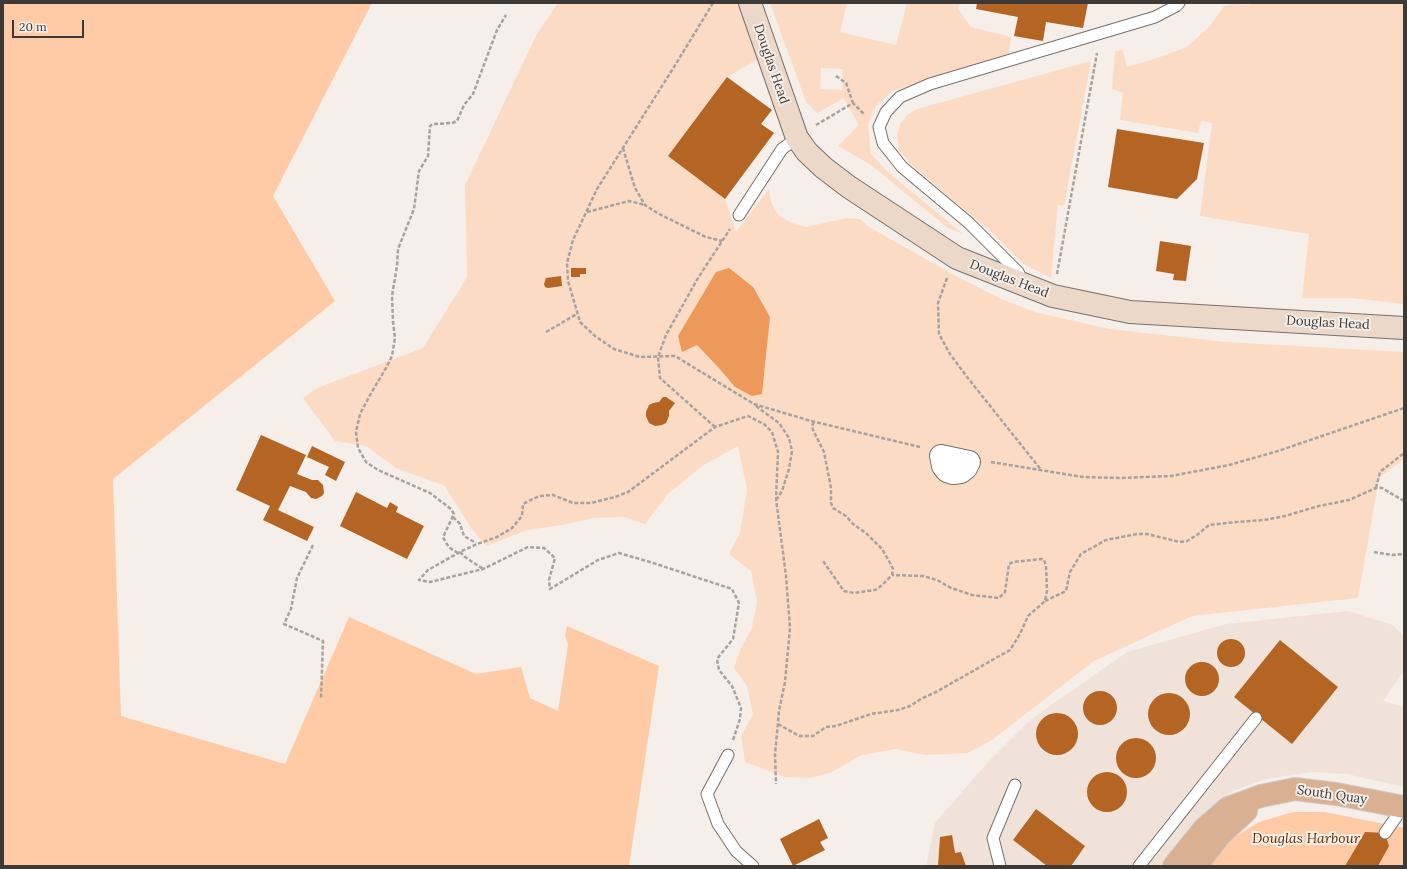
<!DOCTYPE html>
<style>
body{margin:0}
#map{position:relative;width:1407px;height:869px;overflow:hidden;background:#f6eee9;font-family:Lora,serif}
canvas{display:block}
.frame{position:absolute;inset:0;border:4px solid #3c3937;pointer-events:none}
.scale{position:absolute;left:12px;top:20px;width:72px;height:18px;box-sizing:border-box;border:2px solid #3c3937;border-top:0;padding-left:5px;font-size:12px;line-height:14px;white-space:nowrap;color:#3c3937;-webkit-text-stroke:3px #f6eee9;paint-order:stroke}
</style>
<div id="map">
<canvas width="1407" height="869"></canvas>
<div class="frame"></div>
<div class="scale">20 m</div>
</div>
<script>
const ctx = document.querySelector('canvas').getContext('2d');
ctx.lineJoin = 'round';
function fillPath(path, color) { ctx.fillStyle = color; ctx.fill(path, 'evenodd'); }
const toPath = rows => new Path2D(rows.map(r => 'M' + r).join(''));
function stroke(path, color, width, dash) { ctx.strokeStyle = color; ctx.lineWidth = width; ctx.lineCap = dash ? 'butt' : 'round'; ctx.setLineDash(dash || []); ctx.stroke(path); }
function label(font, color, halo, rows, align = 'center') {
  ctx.font = font + ' Lora,serif'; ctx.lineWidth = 4; ctx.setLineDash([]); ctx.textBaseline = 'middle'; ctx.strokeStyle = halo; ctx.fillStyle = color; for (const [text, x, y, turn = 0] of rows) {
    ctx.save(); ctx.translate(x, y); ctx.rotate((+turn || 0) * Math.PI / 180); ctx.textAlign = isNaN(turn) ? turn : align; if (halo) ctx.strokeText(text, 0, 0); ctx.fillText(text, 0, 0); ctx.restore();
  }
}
fillPath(toPath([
 [1348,611,1393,625,1404,637,1404,670,1383,701,1404,707,1404,787,1347,774,1311,772,1266,779,1233,791,1204,813,1162,866,926,866,935,823,988,762,1030,720,1127,652,1226,624]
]), '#f0e2d8');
fillPath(toPath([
 [558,3,743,3,762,57,727,77,668,156,725,199,736,232,769,189,771,202,779,216,792,223,806,227,847,218,860,219,869,227,956,276,1001,299,1035,312,1109,329,1226,342,1404,352,1404,459,1379,478,1358,598,1192,616,1094,661,992,740,968,753,925,755,896,749,862,755,830,773,809,778,785,777,745,762,741,736,753,714,747,686,734,668,741,648,752,628,757,601,751,571,729,554,740,533,747,490,738,446,702,466,668,494,645,524,624,517,593,518,562,525,527,530,486,546,471,528,445,486,396,468,366,446,335,441,303,398,317,388,423,348,467,277,465,185,537,34],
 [770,3,847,3,840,32,896,45,907,3,960,3,958,9,971,27,1011,37,1009,54,892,91,874,108,868,125,871,154,890,174,963,234,948,228,871,165,838,146,859,125,844,98,817,113,806,102],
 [821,68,843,69,842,90,820,89],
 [1250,3,1404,3,1404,304,1351,298,1302,298,1309,234,1200,216,1212,123,1201,121,1198,133,1120,120,1123,93,1112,89,1115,51,1123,50,1127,67,1157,58,1187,47,1210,26,1224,6,1232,4,1249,5],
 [1091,61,1064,206,1058,205,1051,278,1022,263,990,231,910,164,899,150,897,135,900,124,907,115,917,109]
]), '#fcdbc4');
fillPath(toPath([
 [729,268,753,287,770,317,762,394,752,396,735,387,719,368,697,345,682,352,678,336,716,272]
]), '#ec995b');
fillPath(toPath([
 [3,3,372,3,273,196,335,301,113,479,121,716,285,764,349,617,476,674,521,667,530,698,558,711,568,645,565,636,567,626,659,666,629,866,3,866],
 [1293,812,1325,812,1404,828,1404,866,1208,866,1228,841,1259,822]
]), '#ffcba7');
fillPath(toPath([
 [977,3,1088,3,1083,28,1046,22,1043,41,1014,36,1018,17,976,9],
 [727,77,772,110,761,124,774,133,725,199,668,156],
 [1117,129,1204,143,1197,179,1177,199,1108,187],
 [1160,241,1191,246,1186,281,1173,280,1174,274,1156,271],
 [571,268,586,268,586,274,580,274,580,277,571,277],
 [561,276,562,286,548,288,545,287,544,284,546,278],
 [663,397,666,397,675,403,669,411,669,416,666,423,662,425,655,426,649,423,646,416,646,412,649,405,653,403,659,402],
 [261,435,306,455,297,474,312,480,318,480,323,485,324,493,322,496,316,499,311,498,306,492,290,486,278,510,314,527,307,541,263,520,270,506,236,490],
 [312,446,345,462,336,481,325,475,329,467,307,457],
 [356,492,387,508,390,502,398,507,396,512,424,526,407,559,340,526],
 '1217 653a14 14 0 1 1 28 0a14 14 0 1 1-28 0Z',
 [1280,640,1338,687,1292,744,1234,697],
 '1185 679a17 17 0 1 1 34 0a17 17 0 1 1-34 0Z',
 '1083 708a17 17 0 1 1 34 0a17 17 0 1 1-34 0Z',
 '1148 714a21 21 0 1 1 42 0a21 21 0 1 1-42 0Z',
 '1036 734a21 21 0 1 1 42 0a21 21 0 1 1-42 0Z',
 '1116 758a20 20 0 1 1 40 0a20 20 0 1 1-40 0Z',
 '1087 792a20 20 0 1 1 40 0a20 20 0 1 1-40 0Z',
 [1036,809,1085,846,1071,866,1047,866,1013,840],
 [819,819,828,838,820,842,825,850,793,866,780,839],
 [1365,832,1385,833,1389,846,1378,866,1345,866],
 [952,835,955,853,961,852,966,866,938,866,940,837]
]), '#b46523');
const lane = toPath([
 [739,215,782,149,797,138],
 [1023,282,1018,272,969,223,902,167,883,143,879,127,886,112,900,97,930,84,1155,17,1176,6,1179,3],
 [728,755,707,794,718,824,736,851,753,866],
 [1385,833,1403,807],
 [1000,866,993,838,1015,785],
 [1139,866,1256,718]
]);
const street = toPath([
 [941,456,969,462,966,468,961,472,953,473,947,471,943,466,941,456]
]);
const secondary = toPath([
 [750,3,797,138,807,152,824,168,849,187,957,258,1053,296,1130,312,1404,328]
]);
const primary = toPath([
 [1174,866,1204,829,1228,808,1261,796,1295,789,1336,794,1404,807],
 [1196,866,1220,835,1246,811]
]);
stroke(lane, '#77706b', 13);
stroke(street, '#77706b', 24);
stroke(secondary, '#77706b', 24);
stroke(primary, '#cccccb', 24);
stroke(toPath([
 [713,3,674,67,597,189,573,240,567,263,568,281,580,322,595,336,614,349,640,357,675,356,754,404,811,421,920,447],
 [836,76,846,83,853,103],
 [816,125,853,103,865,115],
 [623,148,635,188,645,205,659,214,706,237,722,241],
 [587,212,629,201,645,205],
 [1057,274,1097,53],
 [947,278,938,303,939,334,950,354,967,377,1042,471],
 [546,332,577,314],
 [756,406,779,423,789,438,792,451,789,469,782,491,777,499],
 [814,422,812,426,813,430,824,452,831,488,831,503,833,508,846,516,853,524,866,533,882,549,890,563,893,569,892,575,881,586,875,590,854,593,844,591,823,561],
 [715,427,660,378,658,357,666,335,698,278,730,229],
 [991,462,1083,477,1121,478,1171,476,1229,465,1278,451,1404,408],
 [1376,488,1380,472,1404,453],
 [453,517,460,524,464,536,476,543],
 [313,545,297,578,291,609,284,624,323,641,321,699],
 [460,552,465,557,483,569],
 [1374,552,1392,555,1404,554],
 [458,553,450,548,446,543,443,537,454,514,451,509,430,493,378,470,366,462,358,448,356,432,360,414,370,395,386,368,392,356,395,338,393,322,392,296,397,266,398,249,414,209,419,171,428,156,430,126,433,124,452,123,457,121,464,105,473,94,497,30,506,15],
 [1045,601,1066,591,1070,572,1081,554,1106,540,1137,534,1147,534,1180,542,1187,541,1197,535,1209,525,1236,522,1264,520,1285,516,1319,506,1349,500,1376,488,1382,488,1404,501],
 [778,724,799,736,813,736,826,727,836,726,871,714,898,710,910,706,921,699,936,692,1010,650,1020,634,1028,616,1045,601,1047,591,1046,566,1044,560,1042,559,1013,562,1009,564,1005,592,999,598,972,595,951,588,937,580,923,576,892,575],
 [733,740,740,719,741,708,732,686,719,670,717,659,733,639,739,603,732,589,650,562,619,553,598,560,550,589,549,580,555,558,544,548,528,547,483,569,430,582,419,580,428,570,460,552,477,544,497,537,512,528,522,516,523,504,539,496,553,495,573,503,591,503,615,497,628,492,715,427,748,416,764,424,772,432,778,452,776,499,786,576,790,628,785,682,779,711,775,754,776,784]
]), '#a8a29f', 2.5, [4, 2]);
stroke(lane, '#fff', 11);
stroke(street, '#fff', 22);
stroke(secondary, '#ecd8c8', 22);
stroke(primary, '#d9b092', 22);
label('13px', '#3c3937', '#f6eee9', [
 ["Douglas Head",771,64,71],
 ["Douglas Head",1009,279,21],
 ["Douglas Head",1328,323,3],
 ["South Quay",1332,795,8]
]);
label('italic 14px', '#663100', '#f6eee9', [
 ["Douglas Harbour",1306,839]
]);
</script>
